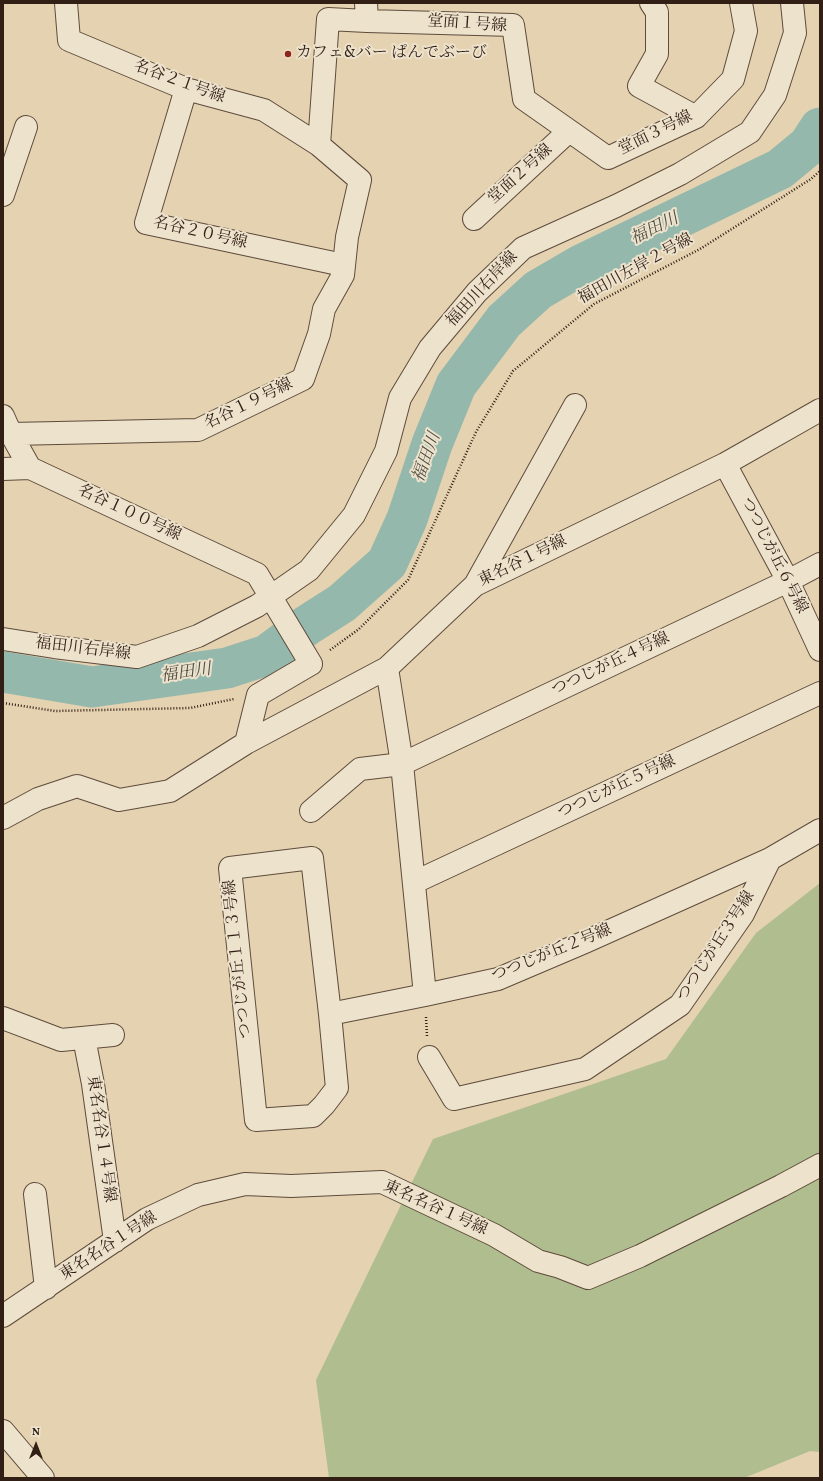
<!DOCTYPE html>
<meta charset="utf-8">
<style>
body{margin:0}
#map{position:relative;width:823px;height:1481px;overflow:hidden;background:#e4d2b1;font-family:Vollkorn,serif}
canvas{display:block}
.frame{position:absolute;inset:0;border:4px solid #311e15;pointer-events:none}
.north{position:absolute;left:16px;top:1425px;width:40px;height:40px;-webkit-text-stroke:3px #ede2cc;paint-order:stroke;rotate:0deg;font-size:11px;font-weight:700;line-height:16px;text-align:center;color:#311e15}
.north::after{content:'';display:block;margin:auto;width:14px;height:18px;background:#311e15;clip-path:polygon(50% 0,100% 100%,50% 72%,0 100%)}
</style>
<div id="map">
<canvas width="823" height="1481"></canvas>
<div class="frame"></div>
<div class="north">N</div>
</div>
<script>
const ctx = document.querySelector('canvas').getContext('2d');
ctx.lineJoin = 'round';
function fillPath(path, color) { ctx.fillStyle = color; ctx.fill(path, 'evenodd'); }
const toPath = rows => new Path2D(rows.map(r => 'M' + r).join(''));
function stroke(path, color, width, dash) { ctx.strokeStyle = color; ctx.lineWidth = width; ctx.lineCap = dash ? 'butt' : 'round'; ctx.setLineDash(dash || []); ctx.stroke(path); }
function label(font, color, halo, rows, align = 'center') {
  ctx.font = font + ' Vollkorn,"Noto Serif JP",serif'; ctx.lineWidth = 4; ctx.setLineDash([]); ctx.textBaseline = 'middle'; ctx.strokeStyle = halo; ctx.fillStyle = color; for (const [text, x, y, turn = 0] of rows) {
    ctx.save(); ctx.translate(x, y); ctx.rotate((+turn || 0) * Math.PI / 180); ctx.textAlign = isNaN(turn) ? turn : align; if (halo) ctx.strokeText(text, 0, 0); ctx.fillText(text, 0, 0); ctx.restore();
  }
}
fillPath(toPath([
 [820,883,820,1452,810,1451,744,1478,329,1478,316,1380,433,1139,666,1059,756,933]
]), '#b0bd8f');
stroke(toPath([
 [3,672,92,687,227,668,267,655,306,626,342,603,387,563,407,519,432,444,456,385,504,321,538,290,581,265,780,169,809,145,820,128]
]), '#95b8ac', 41);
const minor = toPath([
 [651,3,657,12,657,54,639,86,696,117],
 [367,21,513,25,524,99,608,158,696,117,733,79,746,31,741,3],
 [186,89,146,223,343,265],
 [319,145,328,19,367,21,366,3],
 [3,195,26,127],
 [474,219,569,131],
 [3,416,11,434,30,468,257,574,311,664,258,695,246,743],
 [11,434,198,430,303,379,319,334,324,309,343,275,347,237,360,180,319,145,264,110,186,89,69,40,66,3],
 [725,464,788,581,820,650],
 [3,469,30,468],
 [475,585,575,405],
 [3,639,54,647,137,657,198,636,257,606,309,570,354,515,386,451,400,398,430,348,477,292,523,248,616,206,680,174,750,132,775,95,795,33,792,3],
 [387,668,402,764,425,995,498,979,585,942,770,859,820,830],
 [311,811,360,769,402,764,788,581,820,564],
 [3,818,38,799,77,786,119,800,170,791,246,743,387,668,475,585,725,464,820,410],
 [415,882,820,693],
 [330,1014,312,858,230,868,256,1120,313,1116,324,1105,337,1088,330,1014,425,995],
 [3,1018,61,1040,113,1035],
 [84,1038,93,1084,115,1241],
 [429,1057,454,1099,585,1069,680,1005,743,914,770,859],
 [35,1194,46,1288],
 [3,1316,147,1219,198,1195,245,1184,291,1186,382,1182,494,1235,538,1261,560,1267,588,1278,640,1256,781,1186,820,1165],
 [3,1431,43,1478]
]);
stroke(minor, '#5e4b3c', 24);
stroke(toPath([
 [330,650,359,629,408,580,476,432,513,371,594,304,700,249,811,179,820,171],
 [3,703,55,711,190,708,234,699],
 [426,1017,427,1036]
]), '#311e15', 2.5, [1, 2]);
stroke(minor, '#ede2cc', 22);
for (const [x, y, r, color] of [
 [288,54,4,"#8f2418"]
]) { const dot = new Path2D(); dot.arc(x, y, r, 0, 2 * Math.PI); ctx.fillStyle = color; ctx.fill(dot); stroke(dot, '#ede2cc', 1.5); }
label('16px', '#311e15', '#ede2cc', [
 ["堂面１号線",467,25,4],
 ["名谷２１号線",179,83,20],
 ["堂面３号線",656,134,-26],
 ["堂面２号線",521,175,-42],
 ["名谷２０号線",200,234,13],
 ["福田川左岸２号線",636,270,-29],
 ["福田川右岸線",483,290,-47],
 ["名谷１９号線",249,405,-26],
 ["名谷１００号線",129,514,25],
 ["つつじが丘６号線",773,556,63],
 ["東名谷１号線",523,562,-26],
 ["福田川右岸線",83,650,7],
 ["つつじが丘４号線",611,665,-25],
 ["つつじが丘５号線",617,788,-25],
 ["つつじが丘３号線",717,947,-57],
 ["つつじが丘２号線",552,954,-22],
 ["つつじが丘１１３号線",239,959,-96],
 ["東名名谷１４号線",100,1139,82],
 ["東名名谷１号線",435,1209,24],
 ["東名名谷１号線",109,1247,-33]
]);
label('16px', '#311e15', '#ede2cc', [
 ["カフェ&バー ぱんでぶーび",296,54]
], 'left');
label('italic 17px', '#4f4c42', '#ede2cc', [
 ["福田川",655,230,-26],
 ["福田川",428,458,-70],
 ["福田川",186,674,-8]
]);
</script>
